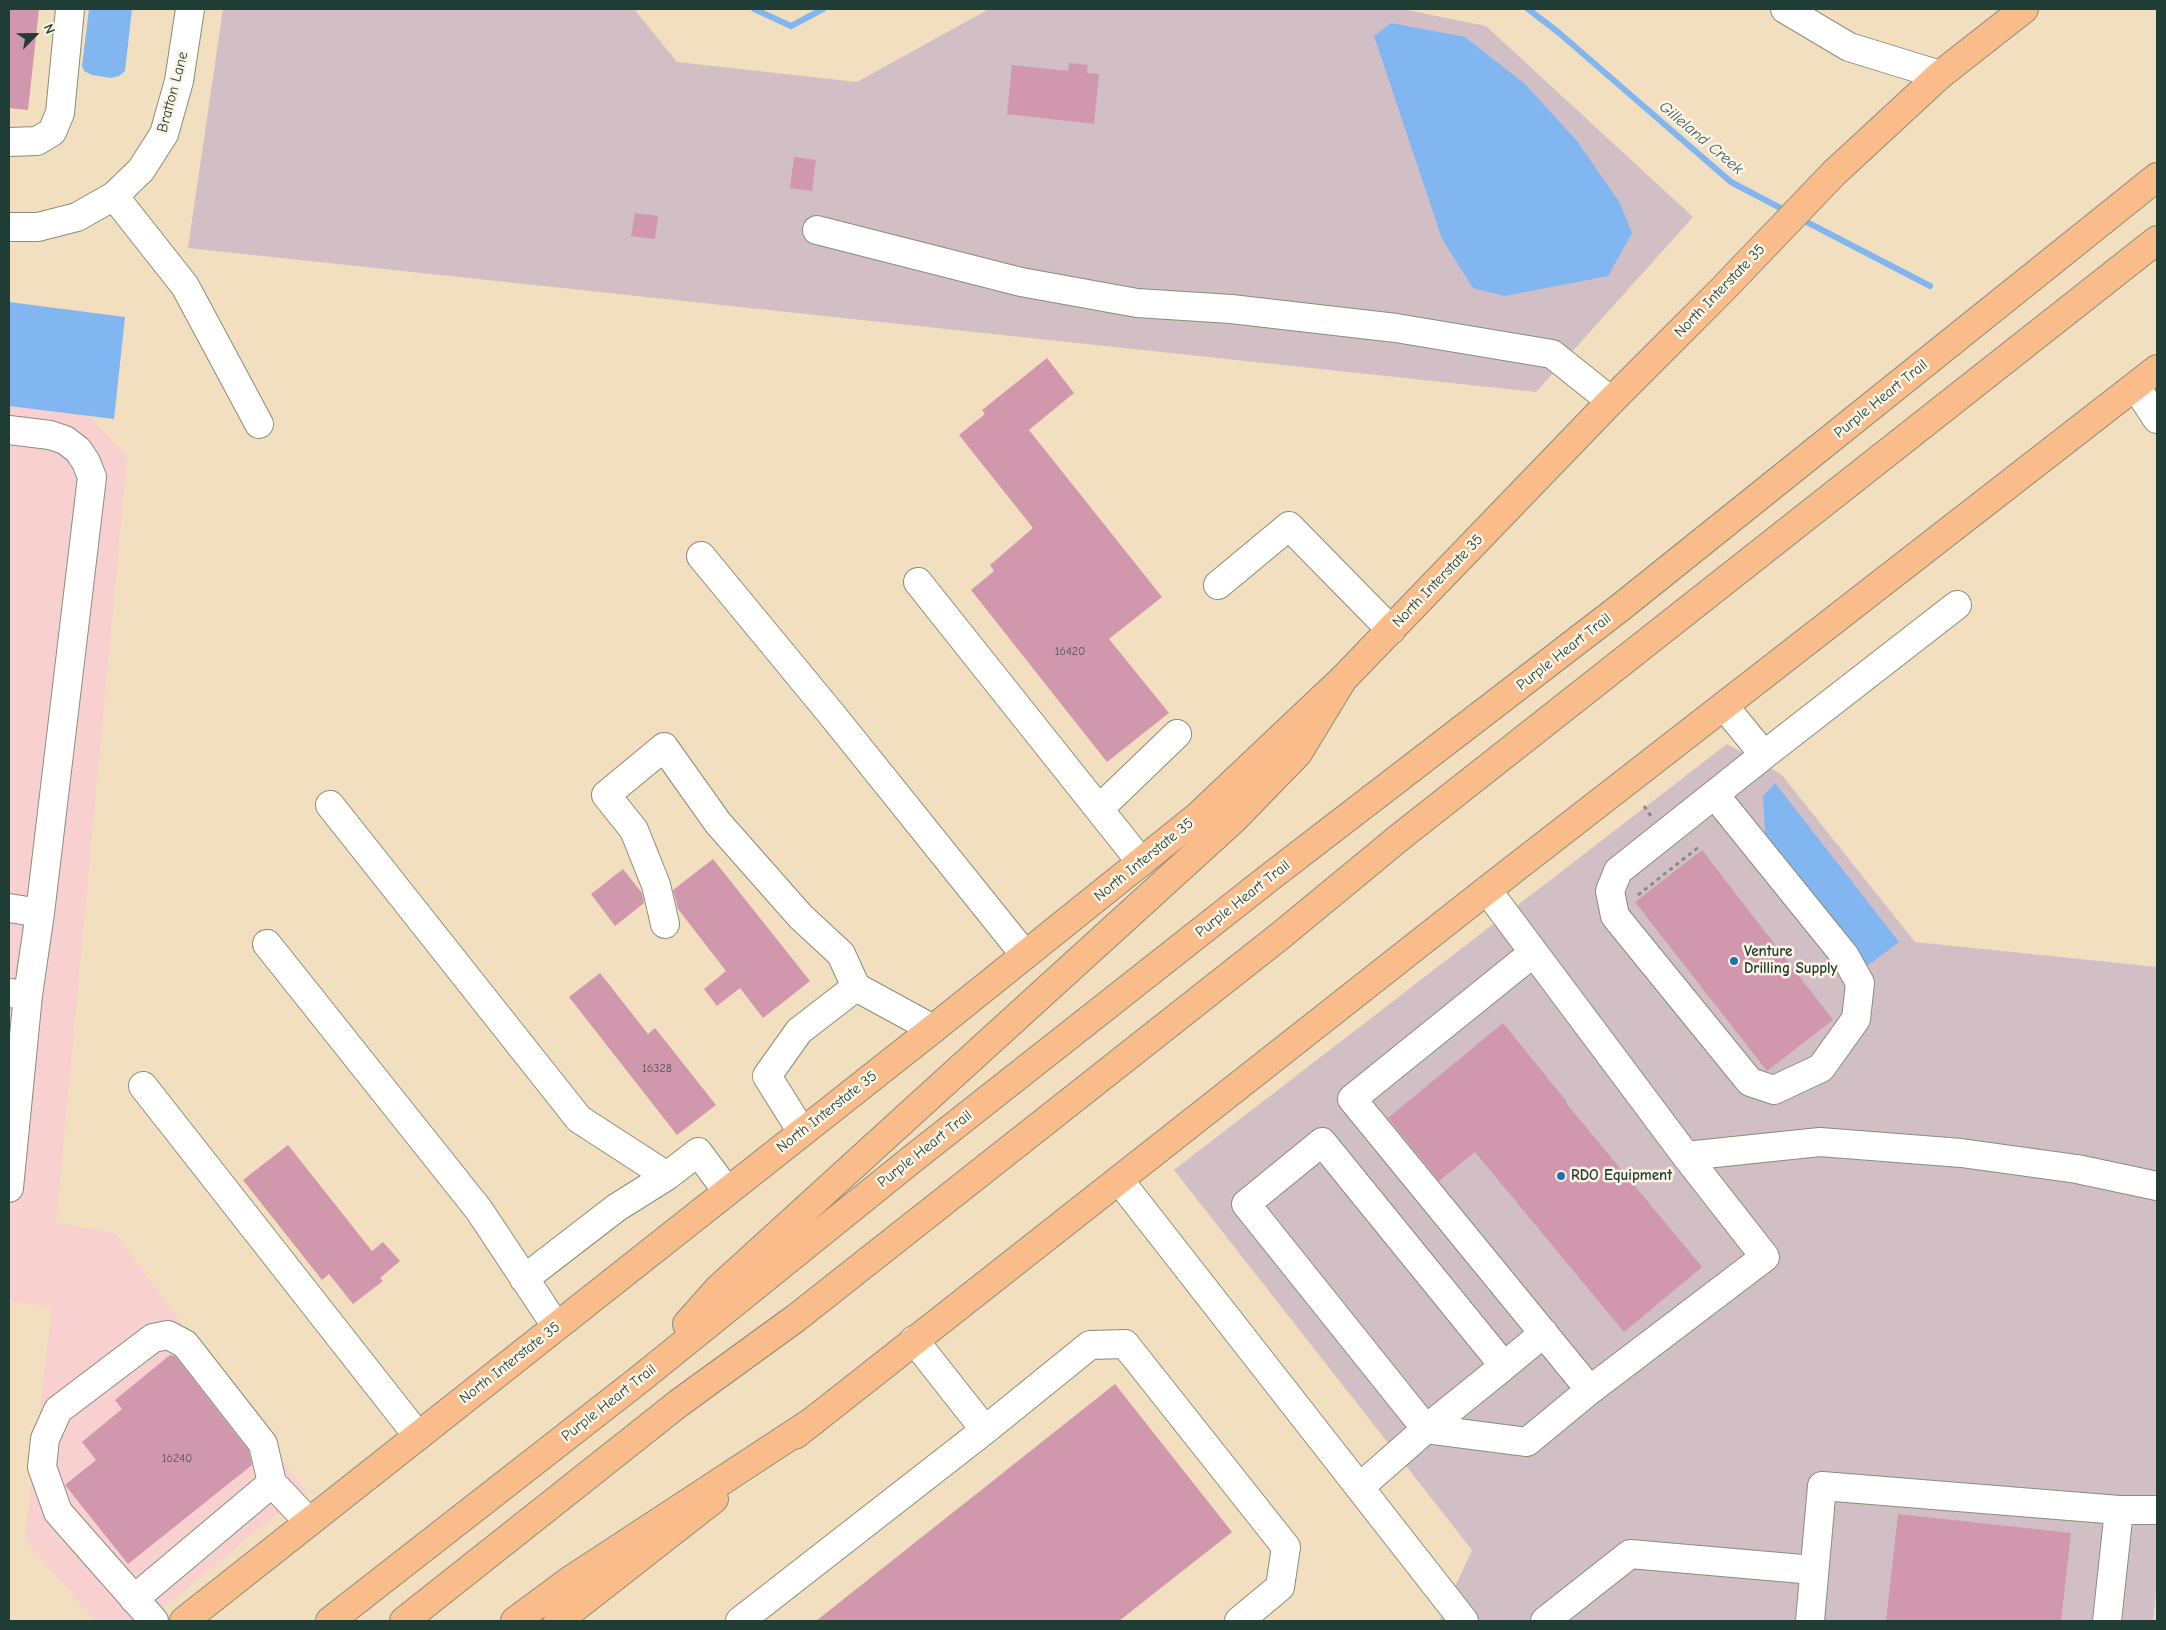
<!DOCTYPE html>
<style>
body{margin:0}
#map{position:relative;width:2166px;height:1630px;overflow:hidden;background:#f2dfbf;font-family:"Comic Neue",sans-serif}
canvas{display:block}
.frame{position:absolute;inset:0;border:10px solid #1f3d34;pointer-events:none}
.north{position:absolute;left:10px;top:10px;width:50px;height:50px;-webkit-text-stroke:4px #fcf5e5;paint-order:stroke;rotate:67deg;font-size:14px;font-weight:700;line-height:20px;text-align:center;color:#1f3d34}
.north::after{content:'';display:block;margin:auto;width:18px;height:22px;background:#1f3d34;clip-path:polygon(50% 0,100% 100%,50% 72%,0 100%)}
</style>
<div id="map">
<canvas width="2166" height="1630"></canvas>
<div class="frame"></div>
<div class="north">N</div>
</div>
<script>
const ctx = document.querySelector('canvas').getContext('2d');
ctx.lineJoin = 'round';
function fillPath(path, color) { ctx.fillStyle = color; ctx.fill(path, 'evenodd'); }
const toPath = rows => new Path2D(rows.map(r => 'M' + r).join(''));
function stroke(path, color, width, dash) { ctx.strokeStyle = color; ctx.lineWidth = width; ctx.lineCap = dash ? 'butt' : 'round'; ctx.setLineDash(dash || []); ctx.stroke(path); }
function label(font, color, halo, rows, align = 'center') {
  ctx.font = font + ' "Comic Neue",sans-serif'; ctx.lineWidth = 5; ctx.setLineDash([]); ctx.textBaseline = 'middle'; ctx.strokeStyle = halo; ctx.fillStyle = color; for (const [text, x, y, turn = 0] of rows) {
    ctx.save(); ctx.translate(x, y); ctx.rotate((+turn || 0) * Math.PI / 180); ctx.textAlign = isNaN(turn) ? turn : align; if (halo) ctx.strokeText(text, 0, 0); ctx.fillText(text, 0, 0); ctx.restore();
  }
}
fillPath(toPath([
 [9,401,83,409,127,457,56,1223,115,1233,305,1491,147,1621,95,1621,25,1539,52,1307,9,1301]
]), '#f7d0cf');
fillPath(toPath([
 [223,9,634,9,677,62,857,82,989,9,1402,9,1486,26,1693,217,1536,392,188,248],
 [1727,744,1781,774,1915,942,2157,967,2157,1581,2153,1621,1439,1621,1472,1550,1174,1170]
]), '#d2bec5');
fillPath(toPath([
 [89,9,132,9,125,71,119,76,111,78,92,75,84,71,82,66],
 [1391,23,1465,37,1525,84,1577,141,1620,203,1632,233,1608,276,1505,296,1473,288,1442,239,1374,36],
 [9,302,125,317,114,419,9,406],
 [1775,783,1899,942,1866,967,1775,850,1765,833,1763,796]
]), '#82b6f0');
stroke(toPath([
 [754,9,791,26,823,9],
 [1528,9,1558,32,1731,182,1788,212],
 [1799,218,1930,286]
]), '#82b6f0', 6);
fillPath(toPath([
 [9,9,39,9,28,110,9,108],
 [1069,63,1088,65,1087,73,1099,74,1094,124,1007,114,1012,65,1068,71],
 [794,157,816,160,812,191,790,188],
 [635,213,658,216,655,239,631,236],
 [1047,358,1074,393,1029,430,1162,597,1109,639,1169,713,1107,762,971,590,994,571,990,565,1033,528,959,435,985,414,982,410],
 [1702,850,1833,1020,1767,1071,1635,902],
 [713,859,810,981,763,1018,740,988,717,1006,704,989,726,971,678,909,673,890],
 [623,869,642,893,644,903,615,926,591,894],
 [600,973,648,1034,655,1028,716,1105,677,1135,569,997],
 [1503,1023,1567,1102,1566,1103,1702,1267,1624,1332,1475,1152,1439,1181,1388,1118],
 [288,1145,372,1251,383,1242,400,1261,380,1278,383,1281,353,1304,329,1274,322,1280,243,1180],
 [170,1355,175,1356,249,1451,252,1465,128,1564,65,1485,96,1460,82,1442,122,1409,115,1400],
 [1115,1384,1232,1532,1119,1621,816,1621],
 [1898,1514,2071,1533,2061,1621,1886,1621]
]), '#d197ac');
const minor = toPath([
 [1785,9,1849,47,1940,75],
 [9,142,37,141,52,132,60,113,70,9],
 [114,196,185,286,259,424],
 [9,227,38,227,77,217,114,196,141,170,164,134,179,81,190,9],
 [817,230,1021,282,1137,303,1231,309,1396,328,1552,354,1611,401],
 [2136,387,2157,419],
 [9,430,50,435,65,440,78,450,86,462,92,477,40,913,9,908],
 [701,556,833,716,1025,955],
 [918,582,1141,862],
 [1218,585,1289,526,1391,630],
 [1764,755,1957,605],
 [1715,795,1845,956,1860,983,1856,1019,1821,1068,1774,1090,1750,1082,1615,916,1610,891,1618,871,1764,755,1724,706],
 [330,805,579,1119,667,1176,698,1152,727,1191],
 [1099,809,1177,734],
 [1487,890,1686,1156,1820,1142,1961,1153,2077,1169,2157,1186],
 [665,924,656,885,634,830,606,795,664,747,718,823,801,917,841,954,856,987,799,1031,767,1076,802,1132],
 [267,944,479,1210,556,1326],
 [856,987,933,1029],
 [9,993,28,995,40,913],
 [143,1086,418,1436],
 [1322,1142,1504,1366,1426,1429,1246,1204,1322,1142],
 [1119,1180,1464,1621],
 [9,1188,28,995],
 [524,1279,616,1208,667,1176],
 [914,1340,985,1430],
 [1504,1366,1544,1333],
 [1590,1390,1765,1257,1686,1156],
 [1360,1487,1426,1429,1527,1442,1590,1390,1352,1099,1533,953],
 [134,1599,272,1483],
 [154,1621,58,1512,42,1467,45,1439,58,1410,153,1338,168,1335,185,1344,263,1444,272,1483,309,1522],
 [740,1621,985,1430,1090,1345,1125,1344,1286,1547,1280,1587,1239,1621],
 [1545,1621,1630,1554,1814,1570],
 [1810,1621,1822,1486,2119,1510],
 [2107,1621,2119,1510,2157,1510]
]);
const major = toPath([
 [795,1435,1487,890,2157,369],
 [184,1621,933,1029,1197,817,1343,679,1611,401,1723,289,1834,173,1940,75,2024,9],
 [558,1621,714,1499]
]);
const highway = toPath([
 [687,1324,719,1288,1233,820,1298,753,1343,679],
 [330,1621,640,1379,911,1160,1270,877,1621,607,2157,177],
 [404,1621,679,1403,796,1318,1280,936,1400,837,2157,240],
 [515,1621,569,1581,813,1421]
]);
stroke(minor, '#888e7a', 30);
stroke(major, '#888e7a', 30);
stroke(highway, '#888e7a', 30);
stroke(toPath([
 [1644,806,1651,816],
 [1638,895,1700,846]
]), '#888e7a', 3, [4, 4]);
stroke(minor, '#fff', 28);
stroke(major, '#f9bc8a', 28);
stroke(highway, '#f9bc8a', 28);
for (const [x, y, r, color] of [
 [1734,961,5,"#1f6fb2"],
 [1561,1176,5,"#1f6fb2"]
]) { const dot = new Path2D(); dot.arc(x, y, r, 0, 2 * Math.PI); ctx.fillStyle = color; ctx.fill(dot); stroke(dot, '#fcf5e5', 2); }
label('12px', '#4c5452', null, [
 ["16420",1070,652],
 ["16328",657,1069],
 ["16240",177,1459]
]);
label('15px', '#1f3d34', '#fcf5e5', [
 ["Bratton Lane",173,92,-75],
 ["North Interstate 35",1720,291,-46],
 ["Purple Heart Trail",1881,399,-39],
 ["North Interstate 35",1438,581,-46],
 ["Purple Heart Trail",1564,652,-38],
 ["North Interstate 35",1144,860,-39],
 ["Purple Heart Trail",1243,899,-38],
 ["North Interstate 35",827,1112,-38],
 ["Purple Heart Trail",925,1149,-38],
 ["North Interstate 35",510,1363,-38],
 ["Purple Heart Trail",609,1403,-38]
]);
label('bold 15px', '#1f3d34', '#fcf5e5', [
 ["Venture",1744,952],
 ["Drilling Supply",1744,969],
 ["RDO Equipment",1571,1176]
], 'left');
label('italic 16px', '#385b63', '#fcf5e5', [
 ["Gilleland Creek",1701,138,40]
]);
</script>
